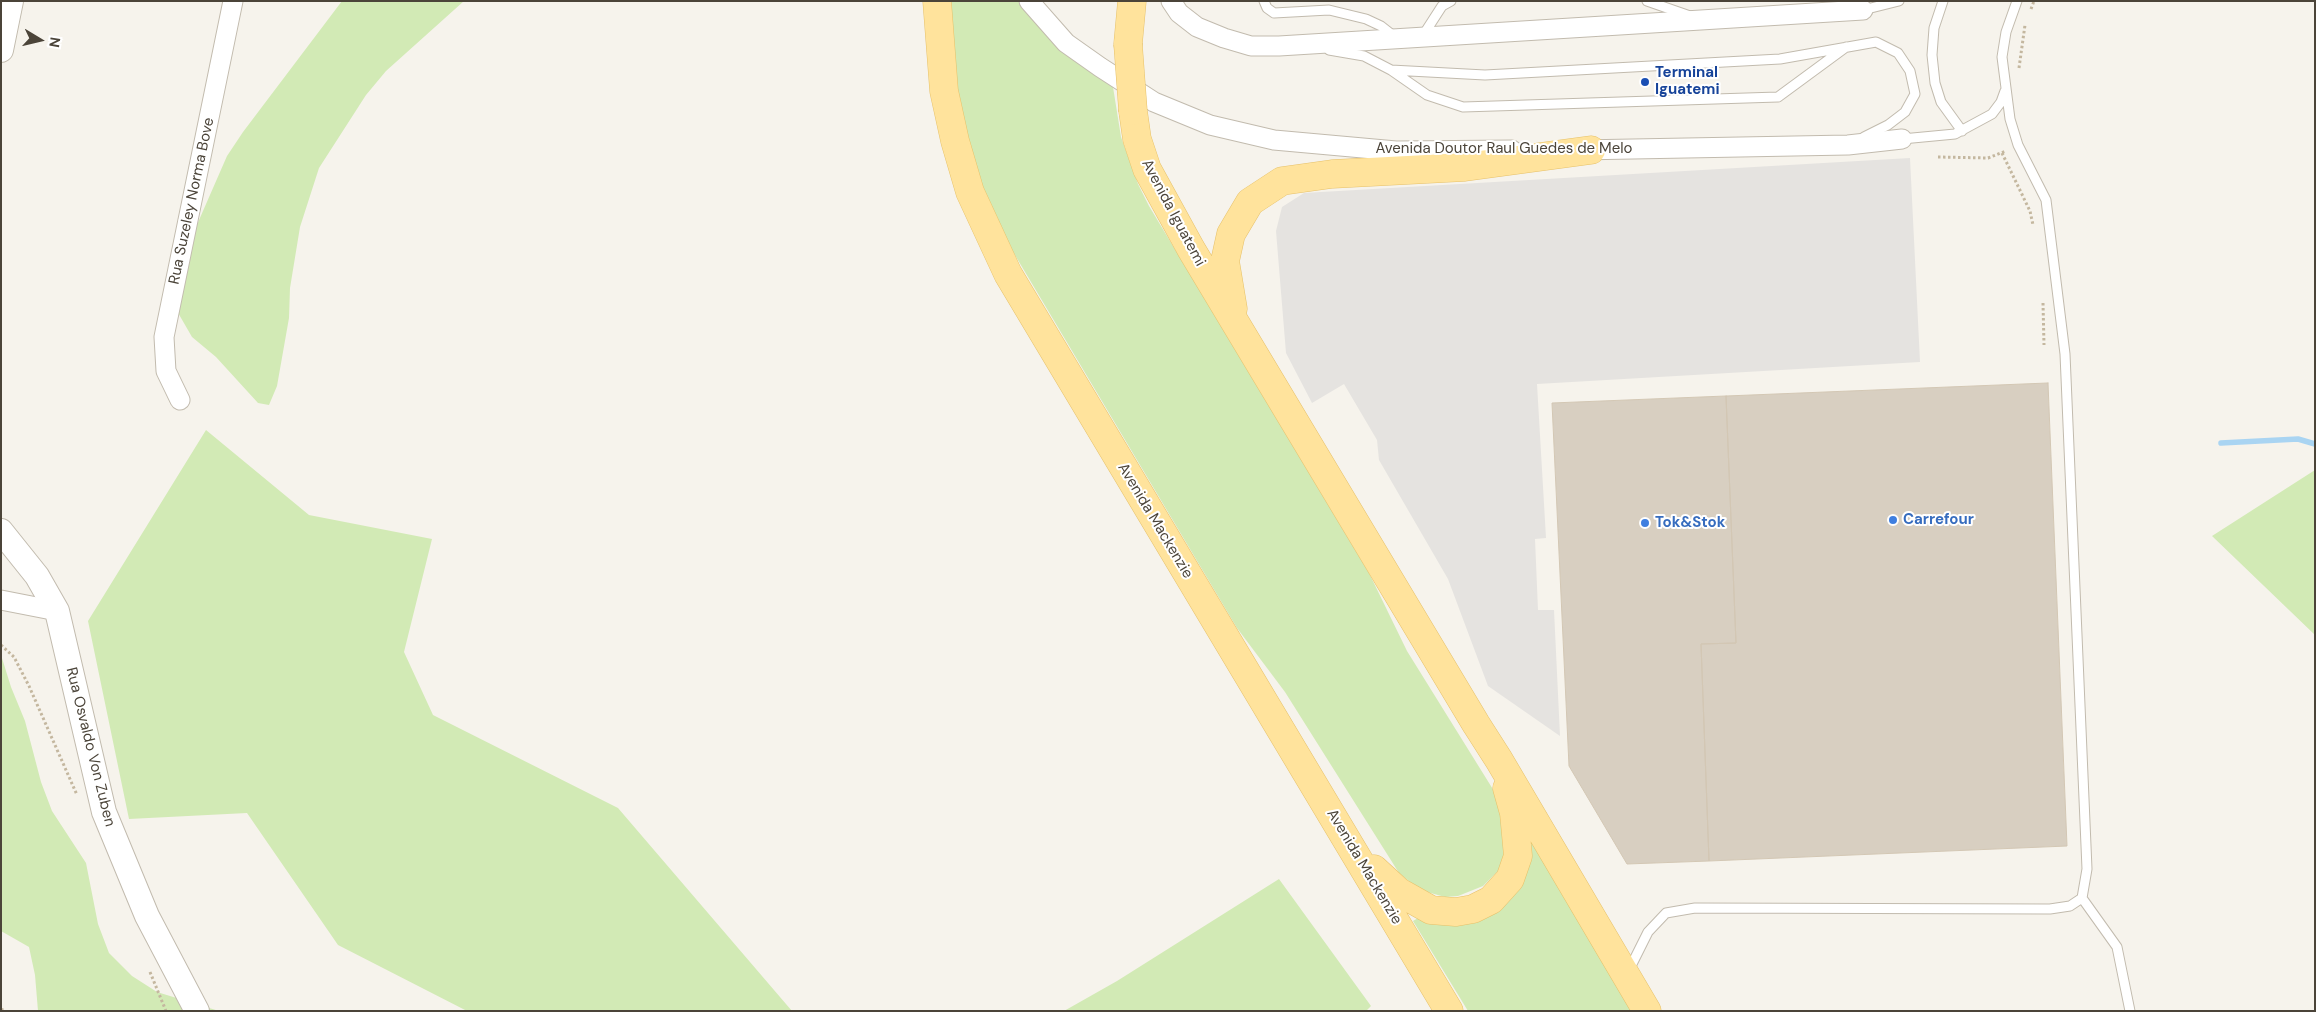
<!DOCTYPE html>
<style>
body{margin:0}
#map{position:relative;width:2316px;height:1012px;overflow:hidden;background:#f6f3ec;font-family:"DM Sans",sans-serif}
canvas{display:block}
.frame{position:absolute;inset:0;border:2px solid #4b4439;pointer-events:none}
.north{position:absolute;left:15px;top:15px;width:50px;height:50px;-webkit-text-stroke:4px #fff;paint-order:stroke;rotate:99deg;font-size:14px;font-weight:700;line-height:20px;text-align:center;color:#4b4439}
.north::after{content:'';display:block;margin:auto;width:18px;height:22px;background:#4b4439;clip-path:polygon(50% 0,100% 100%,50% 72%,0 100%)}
</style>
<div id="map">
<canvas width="2316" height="1012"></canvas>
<div class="frame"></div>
<div class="north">N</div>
</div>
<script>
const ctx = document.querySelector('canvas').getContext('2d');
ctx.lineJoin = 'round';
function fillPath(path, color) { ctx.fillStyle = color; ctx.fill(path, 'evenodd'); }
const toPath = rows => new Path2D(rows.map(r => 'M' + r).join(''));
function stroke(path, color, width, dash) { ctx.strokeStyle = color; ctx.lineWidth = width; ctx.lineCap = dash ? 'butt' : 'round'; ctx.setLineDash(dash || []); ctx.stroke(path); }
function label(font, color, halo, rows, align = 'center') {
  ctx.font = font + ' "DM Sans",sans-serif'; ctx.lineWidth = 4; ctx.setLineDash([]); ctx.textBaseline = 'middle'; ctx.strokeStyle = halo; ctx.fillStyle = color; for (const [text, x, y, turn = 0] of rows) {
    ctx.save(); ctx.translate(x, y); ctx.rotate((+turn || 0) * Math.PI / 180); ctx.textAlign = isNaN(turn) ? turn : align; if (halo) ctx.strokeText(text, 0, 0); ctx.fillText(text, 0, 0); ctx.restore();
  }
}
fillPath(toPath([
 [342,1,464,1,386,71,366,95,319,168,300,227,290,288,289,318,277,386,269,405,258,403,216,357,192,337,177,311,189,243,227,156,243,132],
 [948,1,1022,1,1088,70,1113,87,1121,137,1138,184,1149,206,1369,573,1407,651,1499,799,1510,834,1500,869,1483,886,1458,896,1445,897,1420,890,1399,873,1285,692,1237,628,1006,240,977,174,958,105],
 [206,430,309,515,432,539,404,652,433,715,618,808,792,1011,467,1011,338,945,247,813,129,819,88,621],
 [2315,470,2315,635,2212,536],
 [1,655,11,687,25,721,41,782,52,811,86,863,98,924,109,953,132,976,157,992,219,1011,38,1011,35,975,29,947,1,931],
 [1533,834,1638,1011,1468,1011,1413,921,1423,915,1463,921,1527,836],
 [1279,879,1371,1006,1366,1011,1064,1011,1117,981]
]), '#d2eab5');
fillPath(toPath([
 [1910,158,1920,362,1537,384,1546,538,1535,539,1538,610,1554,610,1560,736,1488,686,1448,579,1379,460,1377,440,1344,384,1312,403,1286,353,1276,231,1282,207,1304,193]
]), '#e5e3e0');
stroke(toPath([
 [2221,443,2298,439,2315,444]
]), '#a9d4f2', 5.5);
const building = toPath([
 [2048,383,2067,846,1709,861,1701,644,1736,643,1726,396,2048,383],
 [1726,396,1736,643,1701,644,1709,861,1627,864,1569,766,1552,403,1726,396]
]);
fillPath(building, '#d8cfc1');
stroke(building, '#d3c7b4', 1);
const service = toPath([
 [1264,1,1267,8,1274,13,1329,10,1366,19,1381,26,1395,37],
 [1647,1,1690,16],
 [1943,1,1934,28,1932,55,1935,83,1941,102,1962,131],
 [1863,10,1899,1],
 [1422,37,1442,6,1451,1],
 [1329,50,1364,56,1391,70,1485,75,1780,59,1876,42,1898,53,1910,71,1915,94,1905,112,1888,125,1864,137],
 [1391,70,1427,95,1463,107,1778,97,1846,47],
 [1902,139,1955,134,1992,114,2001,102,2005,91],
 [2082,898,2117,947,2130,1011],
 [1629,970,1648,932,1666,913,1695,908,2050,909,2070,906,2082,898,2087,869,2065,354,2046,200,2018,145,2010,119,2002,57,2006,32,2017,1]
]);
const minor = toPath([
 [1029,1,1066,43,1100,67,1154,102,1210,125,1274,140,1396,151,1512,150],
 [1171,1,1179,13,1197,27,1224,38,1251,46,1279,46,1863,10],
 [1579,150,1848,145,1902,139],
 [180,400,166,371,164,337,233,1],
 [1,600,57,611]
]);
const tertiary = toPath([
 [1,50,11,1],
 [1,531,37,576,57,611,104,812,147,916,197,1011]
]);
const primary = toPath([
 [937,1,944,91,955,141,970,192,1008,274,1449,1011],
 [1128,44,1132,1],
 [1133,111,1137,139,1147,169,1191,249,1476,724,1499,760,1647,1011],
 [1233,309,1225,261,1231,234,1250,202,1282,181,1332,174,1465,167,1591,150],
 [1374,869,1399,892,1431,910,1456,912,1473,909,1491,900,1510,879,1518,856,1514,813,1507,788]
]);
stroke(service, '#c2bbae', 11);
stroke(minor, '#c2bbae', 21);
stroke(tertiary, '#c2bbae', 26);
stroke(primary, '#e6c16a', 29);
stroke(toPath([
 [2031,9,2034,1],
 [2019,68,2025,25],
 [2002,153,2030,211,2033,225],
 [1938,157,1988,158,2006,151],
 [2043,303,2044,345],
 [1,645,14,657,29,686,77,795],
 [150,972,166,1011],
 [1,1009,5,1011]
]), '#c4b79f', 3, [2.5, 2.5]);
stroke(service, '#fff', 9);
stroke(minor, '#fff', 19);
stroke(tertiary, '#fff', 24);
stroke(primary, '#ffe39c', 28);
const primaryBridge = toPath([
 [1128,44,1133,111]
]);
stroke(primaryBridge, '#e6c16a', 29, []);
stroke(primaryBridge, '#ffe39c', 28);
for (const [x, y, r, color] of [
 [1645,82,5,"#1a4fb4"],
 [1893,520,5,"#3f7fe0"],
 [1645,523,5,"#3f7fe0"]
]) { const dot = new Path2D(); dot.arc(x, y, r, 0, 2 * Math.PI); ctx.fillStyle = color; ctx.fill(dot); stroke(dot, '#fff', 2); }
label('bold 15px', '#164399', '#fff', [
 ["Terminal",1655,73],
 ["Iguatemi",1655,90]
], 'left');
label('15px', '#4b4439', '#fff', [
 ["Avenida Doutor Raul Guedes de Melo",1504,149],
 ["Rua Suzeley Norma Bove",192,201,-78],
 ["Avenida Iguatemi",1173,213,62],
 ["Avenida Mackenzie",1155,521,59],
 ["Rua Osvaldo Von Zuben",90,747,76],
 ["Avenida Mackenzie",1364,867,59]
]);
label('bold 15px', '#366cbe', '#fff', [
 ["Carrefour",1903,520],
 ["Tok&Stok",1655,523]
], 'left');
</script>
